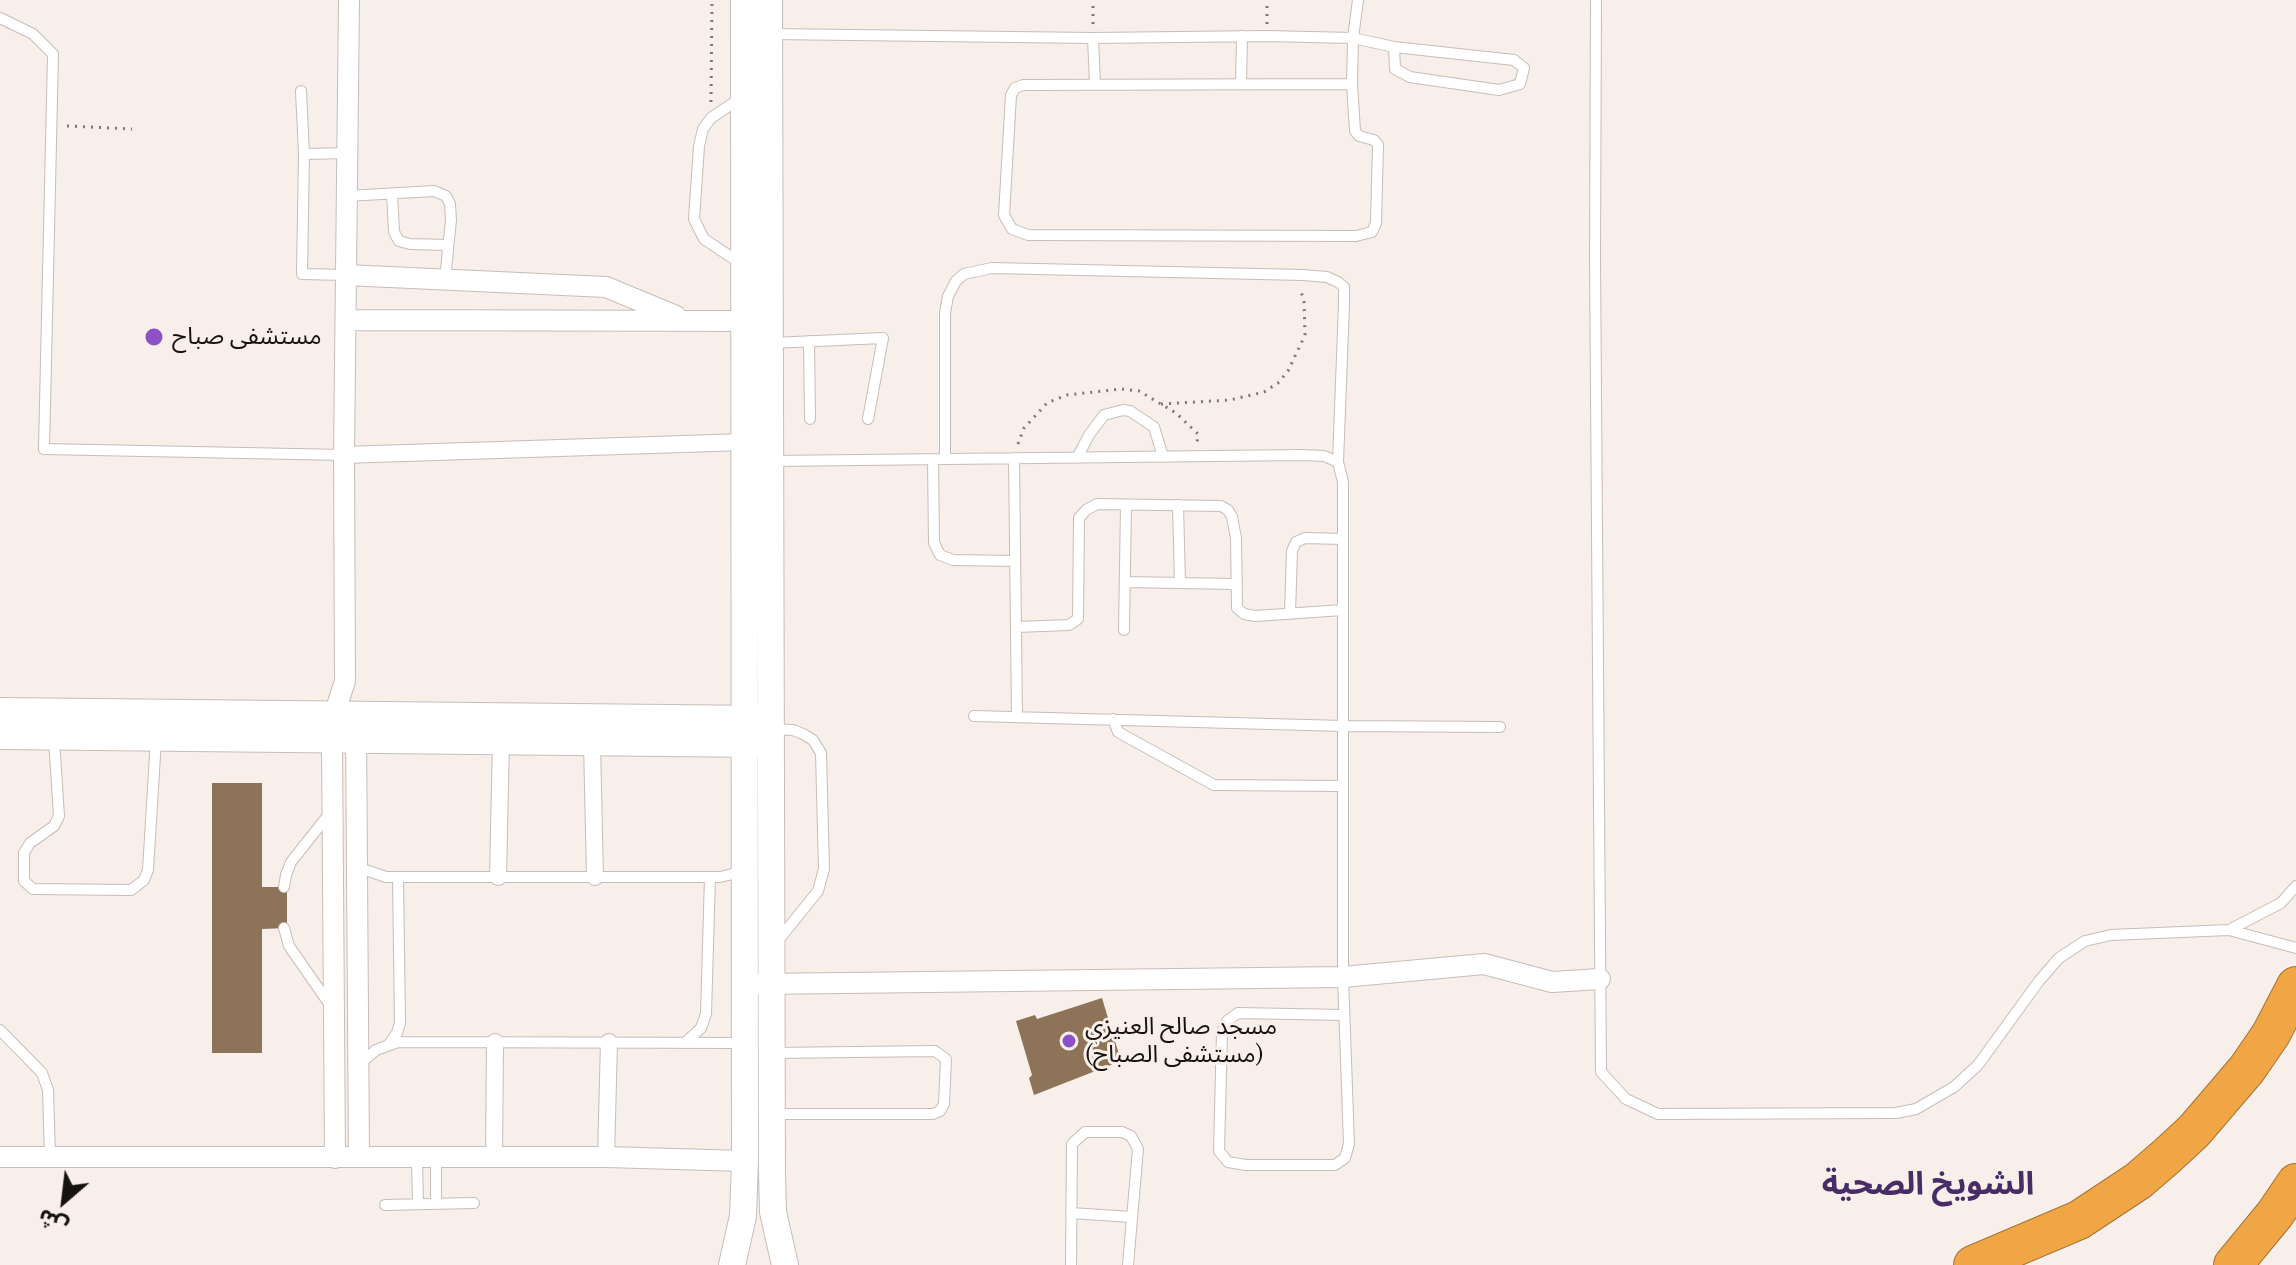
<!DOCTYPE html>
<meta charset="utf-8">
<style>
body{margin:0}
#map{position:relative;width:2296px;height:1265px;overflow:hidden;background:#f9efea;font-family:"IBM Plex Serif","Noto Sans Arabic",serif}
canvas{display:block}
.north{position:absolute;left:24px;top:1161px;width:80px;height:80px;-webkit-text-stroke:6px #f9efea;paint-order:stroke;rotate:208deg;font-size:22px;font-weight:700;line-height:32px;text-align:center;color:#151210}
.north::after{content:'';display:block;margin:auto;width:28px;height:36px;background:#151210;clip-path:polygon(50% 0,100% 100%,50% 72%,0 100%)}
</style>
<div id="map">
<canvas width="2296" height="1265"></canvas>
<div class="north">ش</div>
</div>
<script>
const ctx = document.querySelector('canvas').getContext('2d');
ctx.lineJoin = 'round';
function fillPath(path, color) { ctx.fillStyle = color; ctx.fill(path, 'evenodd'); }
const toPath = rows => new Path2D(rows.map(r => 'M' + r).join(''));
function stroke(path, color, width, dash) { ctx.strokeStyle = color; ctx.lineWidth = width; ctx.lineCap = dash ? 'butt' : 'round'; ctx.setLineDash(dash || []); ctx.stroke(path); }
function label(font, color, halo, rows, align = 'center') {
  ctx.font = font + ' "IBM Plex Serif","Noto Sans Arabic",serif'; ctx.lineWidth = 6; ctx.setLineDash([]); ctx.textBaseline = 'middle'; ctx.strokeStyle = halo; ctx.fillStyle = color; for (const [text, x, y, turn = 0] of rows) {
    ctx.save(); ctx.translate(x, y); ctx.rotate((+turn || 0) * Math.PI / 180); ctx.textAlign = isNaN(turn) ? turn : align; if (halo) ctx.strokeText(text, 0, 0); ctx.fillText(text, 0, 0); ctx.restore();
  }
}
fillPath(toPath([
 [212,783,262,783,262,887,287,887,287,928,262,929,262,1053,212,1053],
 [1102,998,1121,1061,1034,1095,1029,1078,1032,1075,1016,1021,1035,1015,1037,1019]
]), '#8d7357');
const service = toPath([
 [1596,0,1595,258,1601,1072,1626,1099,1658,1114,1896,1113,1916,1109,1954,1087,1978,1065,2039,981,2059,958,2085,941,2111,935,2229,930,2296,948],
 [0,18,33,34,53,54,44,449,344,455],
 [771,34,1093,38,1266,36,1353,38,1394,47,1514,60,1524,68,1520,84,1499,90,1410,77,1395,69,1394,47],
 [1093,38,1095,84],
 [1241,84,1242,36],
 [1352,84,1355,131,1359,136,1374,140,1378,145,1376,223,1372,232,1356,236,1028,235,1012,229,1004,215,1011,95,1015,88,1023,85,1352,84],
 [1352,84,1353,38,1358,0],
 [301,91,304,154,302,274,346,275],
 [742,97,711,118,703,129,699,146,694,219,704,239,743,265],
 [304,154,348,153],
 [392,194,394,232,399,241,410,244,448,245],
 [347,196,434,191,446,196,450,204,451,220,445,279],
 [809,341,810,419],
 [772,343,883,338,868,419],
 [1014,458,1017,717],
 [1077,458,1089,435,1104,415,1123,410,1130,411,1154,427,1163,457],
 [933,459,934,543,940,555,953,560,1015,561],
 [945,459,945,313,948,296,956,281,964,274,992,268,1303,275,1327,277,1338,282,1344,287,1344,304,1338,462],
 [771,461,1302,455,1324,456,1338,462,1343,482,1343,977,1349,1144,1345,1158,1335,1165,1246,1165,1228,1162,1219,1151,1222,1032,1227,1021,1238,1013,1344,1015],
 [1178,505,1180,583],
 [1125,582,1237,584],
 [1290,613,1292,551,1296,542,1305,538,1343,539],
 [1016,627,1069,625,1078,619,1079,518,1086,510,1097,504,1221,506,1228,510,1232,517,1236,538,1237,608,1244,614,1255,616,1343,610],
 [1124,630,1126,505],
 [974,716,1343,726,1500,727],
 [1113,719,1118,732,1214,785,1343,786],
 [774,729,793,730,803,734,813,740,821,753,824,869,818,891,776,943],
 [54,739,59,816,54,826,30,843,24,853,24,881,33,889,131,890,144,880,148,870,156,739],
 [357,867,386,877,720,877,733,874,742,866],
 [284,887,286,875,291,862,330,813],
 [284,928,289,946,330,1005],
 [2229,930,2281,903,2296,886],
 [0,1030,42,1073,48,1090,50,1157],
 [686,1042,701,1028,706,1014,710,877],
 [389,1044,397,1033,400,1023,398,877],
 [773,1053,935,1051,946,1059,944,1104,940,1111,933,1114,773,1114],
 [361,1063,376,1050,398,1042,743,1043],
 [417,1158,418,1204],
 [436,1204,436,1158],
 [385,1205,474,1203],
 [1071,1213,1132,1217],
 [1071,1265,1072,1144,1085,1132,1122,1132,1131,1136,1138,1149,1128,1265]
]);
const pedestrian = toPath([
 [344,455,744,442],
 [592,743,595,877],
 [498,877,501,741],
 [606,1157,609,1042],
 [494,1158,495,1042]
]);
const minor = toPath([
 [346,275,606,287,676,316],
 [346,320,758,321],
 [356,727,359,1157],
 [760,984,1343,977,1484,964,1552,982,1600,979],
 [0,1157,606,1157,745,1161],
 [335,1158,332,740,334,715,345,681,344,455,349,0]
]);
const tertiary = toPath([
 [769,0,772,1172,773,1212,785,1265],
 [0,711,763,719],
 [0,736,760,744],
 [732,1265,743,1216,745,1161,744,0]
]);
const motorway = toPath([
 [1973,1265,2079,1220,2138,1181,2167,1156,2194,1131,2247,1069,2271,1034,2296,986],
 [2233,1265,2275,1214,2296,1183]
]);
stroke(service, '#c6bdb8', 12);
stroke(pedestrian, '#c6bdb8', 18);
stroke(minor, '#c6bdb8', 22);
stroke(tertiary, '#c6bdb8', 28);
stroke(motorway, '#a47233', 40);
stroke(toPath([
 [1093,24,1093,0],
 [1267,24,1267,0],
 [711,102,712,0],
 [67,126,132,129],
 [1161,404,1230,400,1264,392,1278,383,1288,371,1305,335,1304,302,1300,288],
 [1018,444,1024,428,1047,403,1067,395,1121,389,1139,391,1176,413,1198,434,1197,444]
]), '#7d7773', 3, [2, 6]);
stroke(service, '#fff', 10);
stroke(pedestrian, '#fff', 16);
stroke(minor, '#fff', 20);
stroke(tertiary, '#fff', 26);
stroke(motorway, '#f1a646', 38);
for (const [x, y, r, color] of [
 [154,337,10,"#8c50c7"],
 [1069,1041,8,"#8c50c7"]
]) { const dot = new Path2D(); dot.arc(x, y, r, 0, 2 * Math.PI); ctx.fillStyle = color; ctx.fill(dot); stroke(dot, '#f9efea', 3); }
label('24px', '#151210', '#f9efea', [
 ["مستشفى صباح",172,337],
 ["مسجد صالح العنيزي",1085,1027],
 ["(مستشفى الصباح)",1085,1055]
], 'left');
label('bold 32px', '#482c66', '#f9efea', [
 ["الشويخ الصحية",1928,1185]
]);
</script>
